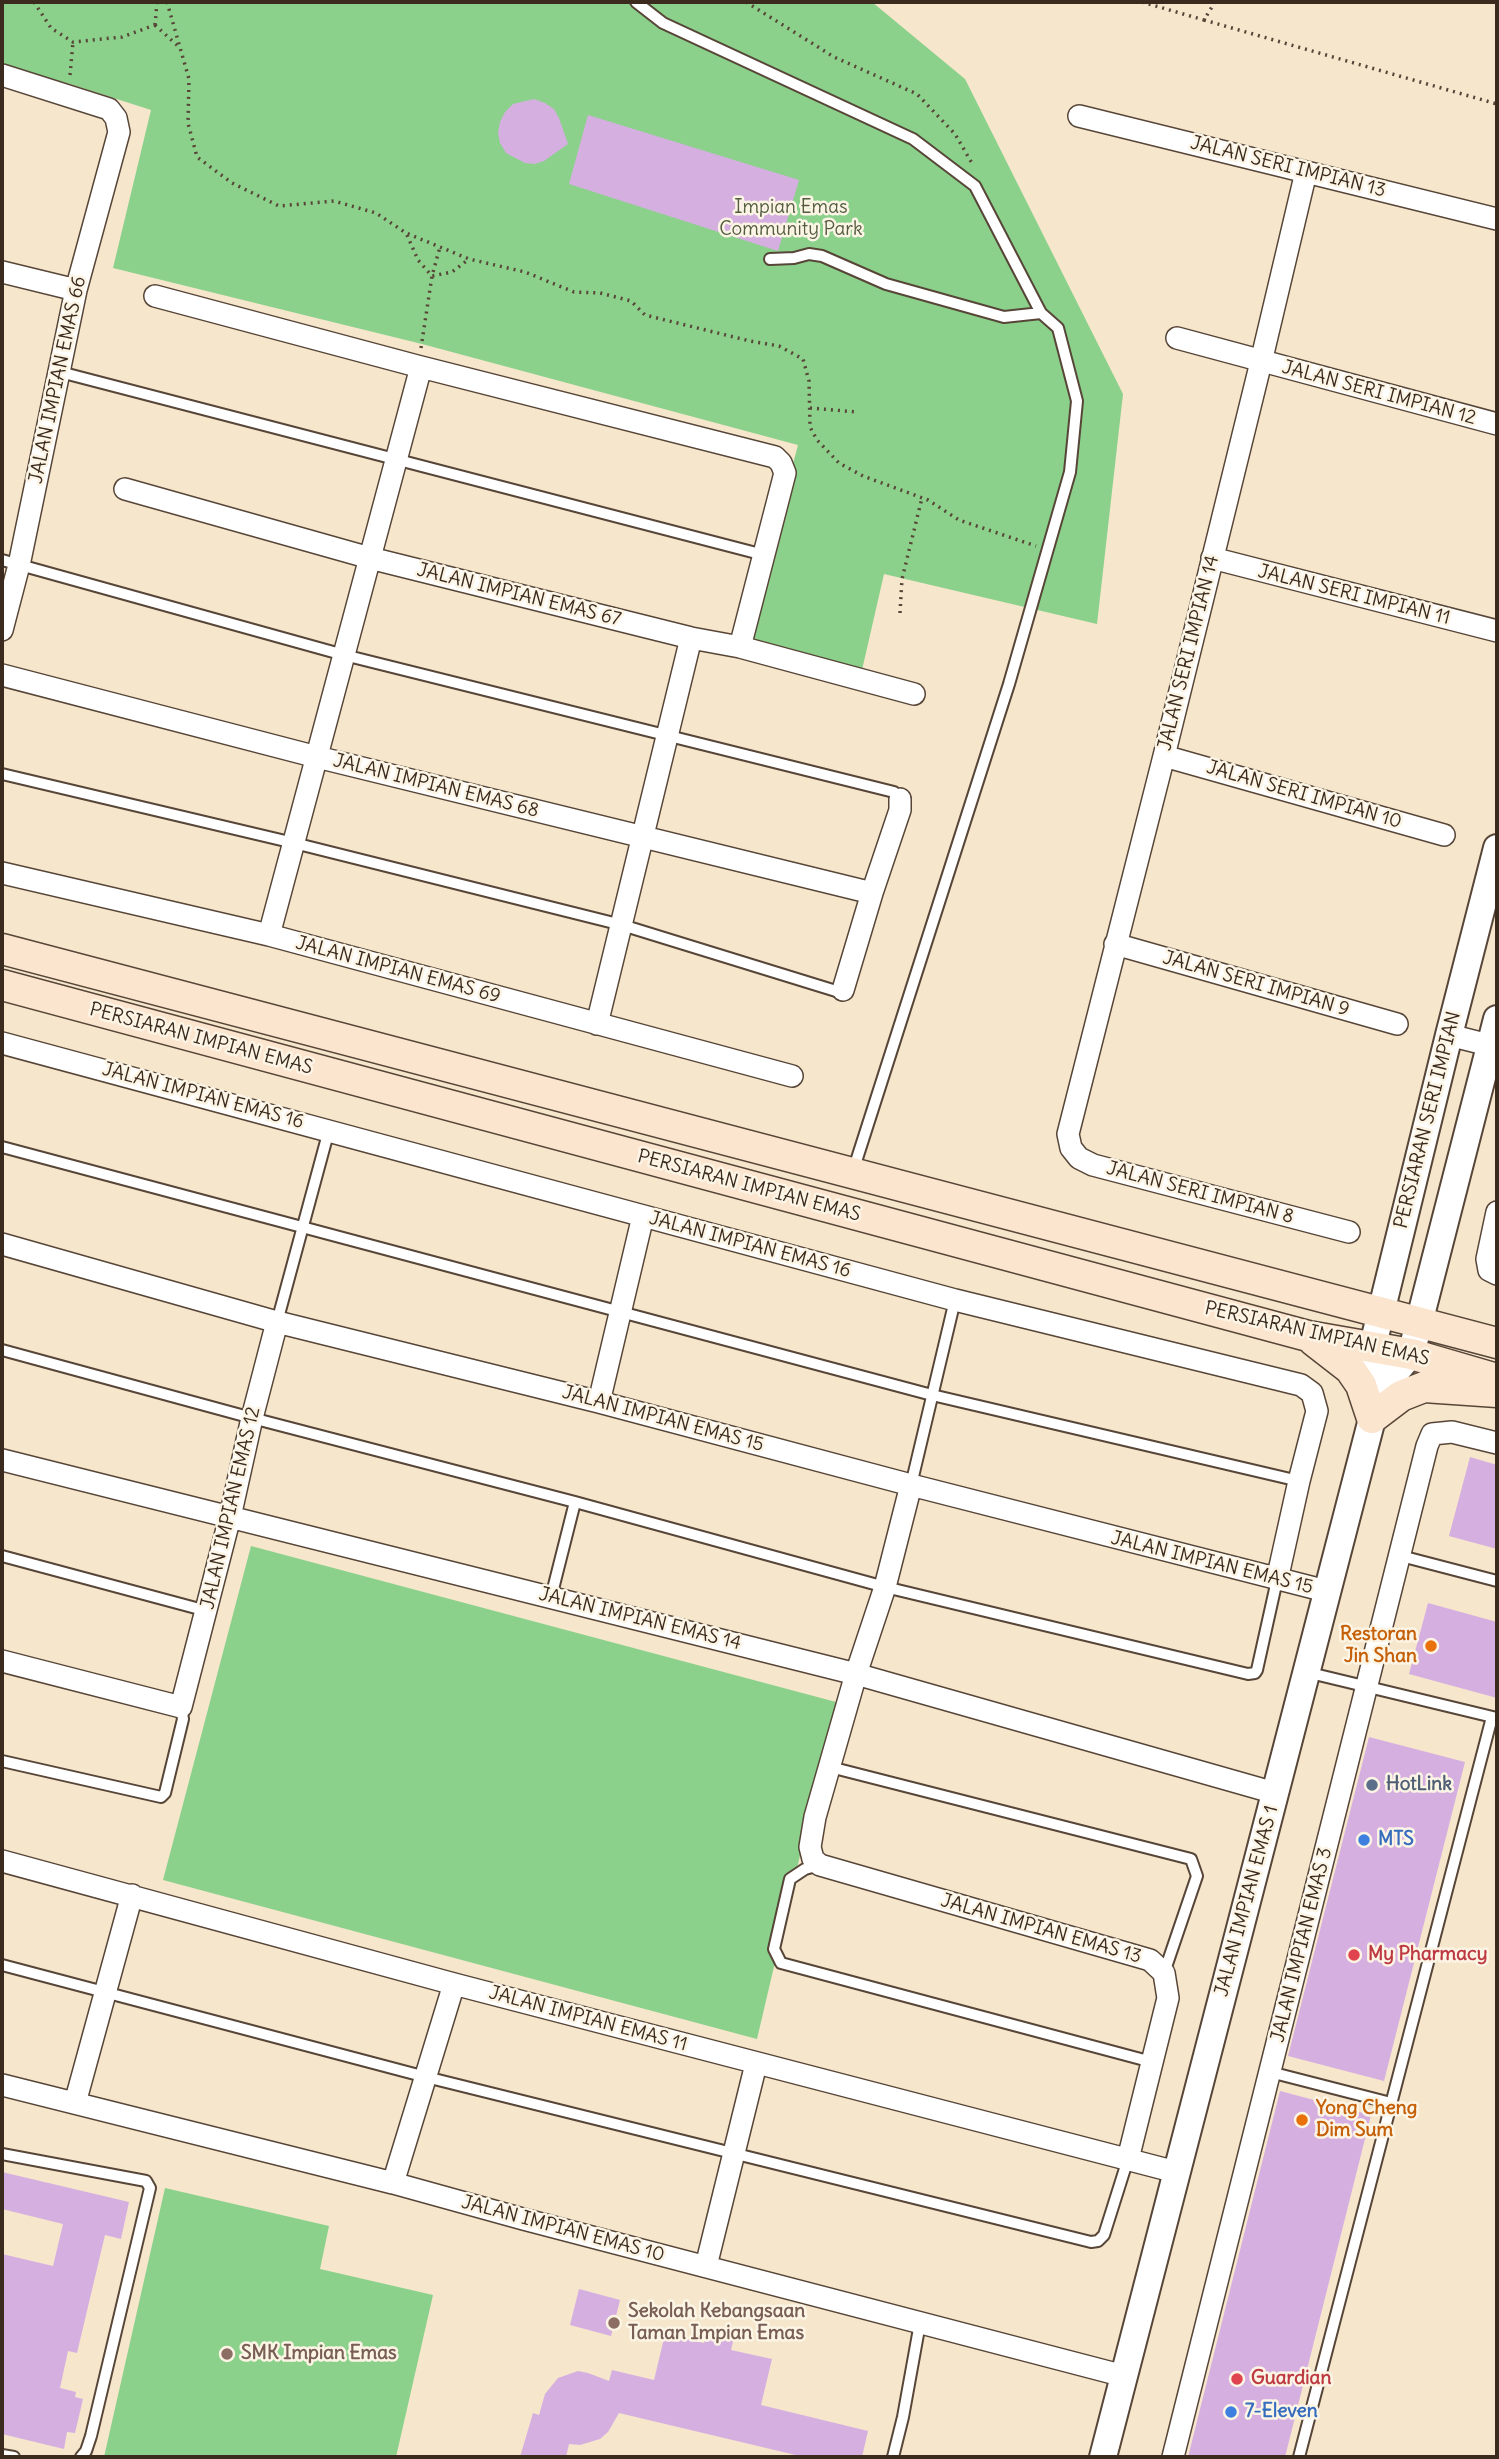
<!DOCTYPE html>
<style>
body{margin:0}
#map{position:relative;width:1499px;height:2459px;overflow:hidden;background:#f5e6cc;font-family:Delius,sans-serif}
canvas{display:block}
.frame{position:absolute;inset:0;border:4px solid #3b2a1e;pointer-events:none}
</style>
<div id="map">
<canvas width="1499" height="2459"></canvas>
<div class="frame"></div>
</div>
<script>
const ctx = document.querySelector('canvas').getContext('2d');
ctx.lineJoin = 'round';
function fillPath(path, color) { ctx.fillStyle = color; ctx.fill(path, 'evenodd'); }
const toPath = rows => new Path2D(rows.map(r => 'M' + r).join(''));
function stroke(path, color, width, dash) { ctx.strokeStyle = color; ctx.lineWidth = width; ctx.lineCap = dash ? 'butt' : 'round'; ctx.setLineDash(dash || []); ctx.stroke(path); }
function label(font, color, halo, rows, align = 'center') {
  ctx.font = font + ' Delius,sans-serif'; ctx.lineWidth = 5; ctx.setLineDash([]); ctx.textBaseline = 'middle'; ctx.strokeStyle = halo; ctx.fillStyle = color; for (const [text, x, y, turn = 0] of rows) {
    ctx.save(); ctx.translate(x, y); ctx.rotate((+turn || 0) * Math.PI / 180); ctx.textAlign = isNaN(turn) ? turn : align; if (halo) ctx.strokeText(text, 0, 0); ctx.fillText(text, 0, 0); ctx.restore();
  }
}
fillPath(toPath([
 [2,2,872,2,965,79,1123,394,1097,624,884,574,862,670,746,639,798,445,422,344,113,268,151,110,70,84,2,66],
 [251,1546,836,1702,757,2039,163,1880],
 [165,2188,329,2226,320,2269,433,2295,396,2457,104,2457]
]), '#8bd18b');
fillPath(toPath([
 [534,99,545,103,554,109,559,118,568,144,544,161,535,164,525,163,506,153,500,143,498,133,500,122,505,112,513,104],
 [588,115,799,180,778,251,569,184],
 [1470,1457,1497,1465,1497,1549,1449,1536],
 [1428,1603,1497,1622,1497,1698,1409,1674],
 [1369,1737,1465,1762,1384,2081,1288,2056],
 [1280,2091,1371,2115,1285,2457,1188,2457],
 [2,2172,129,2202,121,2239,105,2235,77,2353,68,2351,60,2388,76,2392,75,2397,83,2399,75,2433,67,2432,64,2449,2,2434,2,2254,53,2266,63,2224,2,2209],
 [579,2289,620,2300,611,2336,570,2325],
 [708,2327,735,2333,731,2350,772,2359,761,2405,868,2431,862,2457,804,2457,619,2413,608,2432,600,2439,580,2445,569,2444,566,2457,520,2457,533,2413,539,2415,545,2394,558,2378,578,2371,588,2373,609,2381,612,2370,654,2380,665,2334,704,2343]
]), '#d6afe1');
const service = toPath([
 [636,2,663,23,913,139,975,186,1041,313,1058,328,1077,401,1070,472,1009,684,853,1171],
 [770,259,794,258,809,254,822,256,886,284,1004,317,1041,313],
 [60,372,764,555],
 [2,560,344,655,894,792,900,799],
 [2,774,294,843,622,925,836,991,843,990],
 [2,1147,932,1395,1299,1481],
 [277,1322,329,1130],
 [2,1350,252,1418,575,1502,885,1587,1248,1674,1255,1673,1257,1670,1277,1580],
 [911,1485,955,1300],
 [2,1556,207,1611],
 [1401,1556,1497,1581],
 [551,1597,575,1502],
 [1306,1672,1497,1718],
 [2,1761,161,1797,165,1793,183,1719,181,1707],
 [830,1767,1191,1859,1197,1876,1164,1973],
 [820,1865,805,1869,790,1879,774,1949,781,1963,1152,2062],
 [2,1965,426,2077,1091,2242,1098,2241,1104,2235,1128,2159],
 [1270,2072,1391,2103],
 [2,2154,146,2181,150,2188,91,2436,86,2451,81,2457],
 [2,2455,14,2457],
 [893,2457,903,2417,920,2323],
 [1299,2457,1492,1717]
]);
const minor = toPath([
 [2,75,109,109,116,118,119,132,76,290,19,565,2,630],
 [1079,116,1497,219],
 [1306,172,1261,362,1164,756,1068,1134,1071,1148,1079,1158,1093,1165,1349,1232],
 [2,272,76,290],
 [155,296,417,366,775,457,781,463,785,473,740,647],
 [1177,338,1497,424],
 [125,489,370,558,691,638,740,647,914,694],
 [1212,558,1497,631],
 [2,675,317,757,872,893],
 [1164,756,1444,835],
 [2,873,269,935,792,1076],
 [269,935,421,367],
 [1115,944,1397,1024],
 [843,990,872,893,900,810,900,799],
 [597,1024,691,638],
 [1449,1035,1497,1047],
 [2,1043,955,1300,1301,1385,1312,1393,1317,1411,1299,1481,1277,1580],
 [1497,1212,1487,1259,1489,1270,1497,1274],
 [2,1244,277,1322,599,1402,911,1485,1326,1591],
 [599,1402,643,1216],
 [2,1460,856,1674,1275,1793],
 [911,1485,885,1587,856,1674,815,1817,810,1847,813,1859,820,1865,1150,1960,1164,1973,1168,1998,1128,2159],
 [2,1661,181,1707,230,1517,252,1418,277,1322],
 [2,1861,454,1984,1176,2172],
 [2,2085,393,2183,523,2219,1124,2376],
 [75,2103,132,1895],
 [393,2183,454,1984],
 [706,2266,756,2064],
 [1173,2457,1427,1446,1432,1434,1452,1432,1497,1443]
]);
const tertiary = toPath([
 [1379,1392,1372,1349,1449,1035,1497,848],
 [1103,2457,1379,1392,1411,1354,1497,1019]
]);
const secondary = toPath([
 [2,949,1497,1343],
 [2,985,1308,1336,1411,1354,1497,1379],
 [1314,1341,1350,1369,1361,1385,1372,1418,1401,1396,1424,1387,1497,1392]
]);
stroke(service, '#574638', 14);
stroke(minor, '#574638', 24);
stroke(tertiary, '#574638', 30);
stroke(secondary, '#574638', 33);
stroke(toPath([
 [34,2,51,28,73,42,122,37,155,25],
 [167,2,189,79,188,123,197,157,232,183,279,206,334,201,376,213,406,233,469,259,525,272,574,292,600,293,631,301,645,315,750,341,779,346,803,359,809,381,810,427,817,440,839,463,863,476,928,500,959,520,1036,546],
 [746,2,834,57,917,94,955,134,973,165],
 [1142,2,1204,20,1215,2],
 [1204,20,1497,104],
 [155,25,179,47],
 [155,25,157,2],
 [70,75,73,42],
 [407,235,418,260,432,276,452,272,469,259],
 [421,348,432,276,440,247],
 [810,408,857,412],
 [900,613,902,579,922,498]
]), '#574638', 3.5, [2, 5]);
stroke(service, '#fff', 10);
stroke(minor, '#fff', 21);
stroke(tertiary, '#fff', 26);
stroke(secondary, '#fce5cf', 30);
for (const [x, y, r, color] of [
 [1431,1646,7,"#e8710a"],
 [1372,1785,7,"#5c6f8a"],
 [1364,1840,7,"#3f7fe0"],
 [1354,1955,7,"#e0444e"],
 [1302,2120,7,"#e8710a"],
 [614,2323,7,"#8d6e63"],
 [227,2354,7,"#8d6e63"],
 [1237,2379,7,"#e0444e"],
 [1231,2412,7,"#3f7fe0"]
]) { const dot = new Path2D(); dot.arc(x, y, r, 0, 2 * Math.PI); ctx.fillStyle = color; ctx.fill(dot); stroke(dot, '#fcf5e5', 2.5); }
label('19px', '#3b2a1e', '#fcf5e5', [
 ["JALAN SERI IMPIAN 13",1288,167,14],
 ["JALAN IMPIAN EMAS 66",58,380,-78],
 ["JALAN SERI IMPIAN 12",1379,393,15],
 ["JALAN IMPIAN EMAS 67",519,595,14],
 ["JALAN SERI IMPIAN 11",1354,595,14],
 ["JALAN SERI IMPIAN 14",1189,653,-76],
 ["JALAN IMPIAN EMAS 68",436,786,14],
 ["JALAN SERI IMPIAN 10",1304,795,16],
 ["JALAN IMPIAN EMAS 69",398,970,15],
 ["JALAN SERI IMPIAN 9",1256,984,16],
 ["PERSIARAN IMPIAN EMAS",201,1039,15],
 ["JALAN IMPIAN EMAS 16",203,1096,15],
 ["PERSIARAN SERI IMPIAN",1428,1120,-76],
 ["PERSIARAN IMPIAN EMAS",749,1186,15],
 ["JALAN SERI IMPIAN 8",1200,1193,15],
 ["JALAN IMPIAN EMAS 16",750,1245,15],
 ["PERSIARAN IMPIAN EMAS",1317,1334,13],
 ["JALAN IMPIAN EMAS 15",663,1419,15],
 ["JALAN IMPIAN EMAS 12",231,1508,-77],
 ["JALAN IMPIAN EMAS 15",1212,1563,14],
 ["JALAN IMPIAN EMAS 14",640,1619,14],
 ["JALAN IMPIAN EMAS 1",1247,1901,-75],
 ["JALAN IMPIAN EMAS 13",1041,1929,16],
 ["JALAN IMPIAN EMAS 3",1302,1945,-76],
 ["JALAN IMPIAN EMAS 11",588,2019,15],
 ["JALAN IMPIAN EMAS 10",563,2229,15]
]);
label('19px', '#535c3f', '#fcf5e5', [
 ["Impian Emas",791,208],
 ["Community Park",791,230]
]);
label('bold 19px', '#c56008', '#fcf5e5', [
 ["Restoran",1417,1635],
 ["Jin Shan",1417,1657],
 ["Yong Cheng",1316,2109,"left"],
 ["Dim Sum",1316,2131,"left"]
], 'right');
label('bold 19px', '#4e5e75', '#fcf5e5', [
 ["HotLink",1386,1785]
], 'left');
label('bold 19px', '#366cbe', '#fcf5e5', [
 ["MTS",1378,1840],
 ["7-Eleven",1245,2412]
], 'left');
label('bold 19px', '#be3a42', '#fcf5e5', [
 ["My Pharmacy",1368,1955],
 ["Guardian",1251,2379]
], 'left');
label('bold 19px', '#785e54', '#fcf5e5', [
 ["Sekolah Kebangsaan",628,2312],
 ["Taman Impian Emas",628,2334],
 ["SMK Impian Emas",241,2354]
], 'left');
</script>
